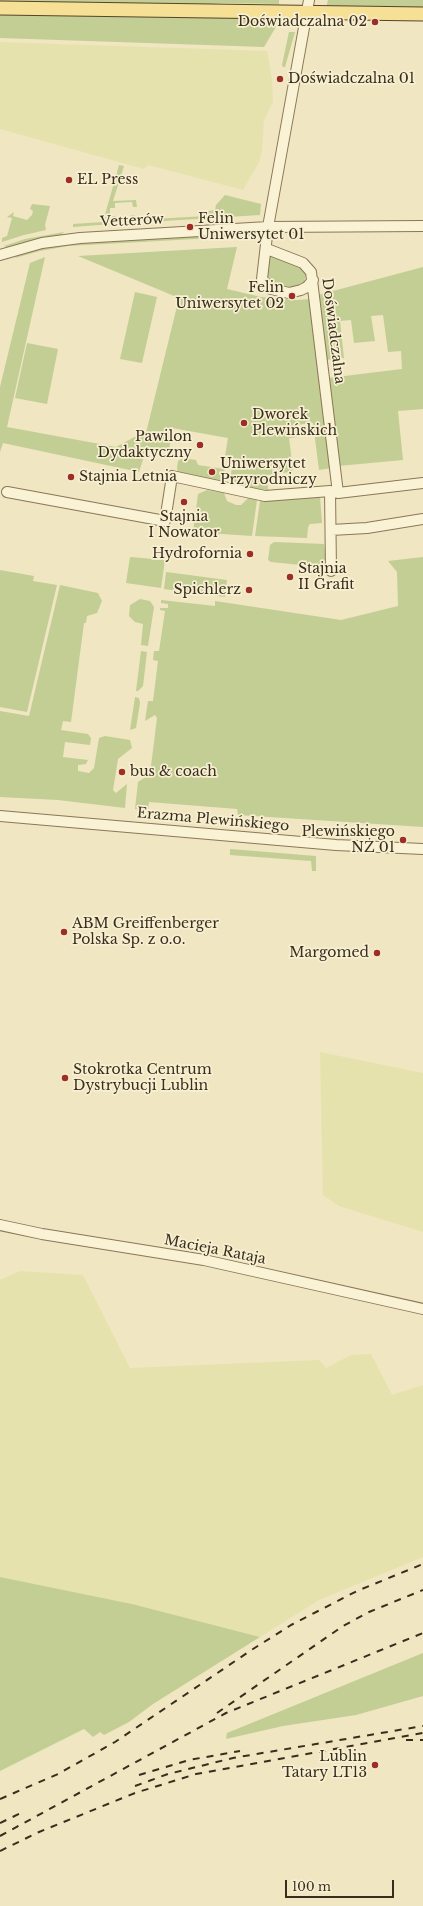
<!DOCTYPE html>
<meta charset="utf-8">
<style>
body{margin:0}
#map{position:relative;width:423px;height:1906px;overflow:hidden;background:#f0e6c1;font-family:"Libre Baskerville",serif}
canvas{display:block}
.scale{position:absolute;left:285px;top:1880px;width:109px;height:18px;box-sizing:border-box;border:2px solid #392d1d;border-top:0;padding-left:5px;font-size:12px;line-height:14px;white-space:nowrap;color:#392d1d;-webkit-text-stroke:3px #f7efd1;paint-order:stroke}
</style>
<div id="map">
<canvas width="423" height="1906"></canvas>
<div class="scale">100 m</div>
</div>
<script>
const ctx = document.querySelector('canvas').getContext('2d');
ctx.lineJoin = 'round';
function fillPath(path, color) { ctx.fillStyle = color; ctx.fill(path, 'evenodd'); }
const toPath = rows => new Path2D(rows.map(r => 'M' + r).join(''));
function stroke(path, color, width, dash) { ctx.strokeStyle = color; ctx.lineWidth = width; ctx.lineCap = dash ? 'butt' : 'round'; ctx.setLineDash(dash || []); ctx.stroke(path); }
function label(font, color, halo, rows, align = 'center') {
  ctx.font = font + ' "Libre Baskerville",serif'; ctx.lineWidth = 3.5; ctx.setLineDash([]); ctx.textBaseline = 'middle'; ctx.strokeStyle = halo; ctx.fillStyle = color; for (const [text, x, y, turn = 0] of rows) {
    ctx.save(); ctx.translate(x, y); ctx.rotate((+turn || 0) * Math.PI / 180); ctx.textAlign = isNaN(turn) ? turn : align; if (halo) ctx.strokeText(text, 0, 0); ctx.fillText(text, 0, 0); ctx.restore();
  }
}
fillPath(toPath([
 [0,42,267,51,272,79,273,102,264,120,262,151,259,162,243,190,148,165,144,169,0,129],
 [320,1052,423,1073,423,1232,339,1206,323,1195],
 [20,1271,83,1275,130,1368,319,1360,326,1368,351,1355,371,1354,392,1395,423,1385,423,1557,319,1600,260,1637,132,1604,0,1577,0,1280]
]), '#e6e2ae');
fillPath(toPath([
 [0,0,279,0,279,4,222,3,177,7,0,5],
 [328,0,423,0,423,10,326,8],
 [0,13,278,18,277,25,264,47,0,38],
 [289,32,295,32,285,67,283,67,282,65],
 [119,165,124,166,113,201,136,200,137,207,133,207,132,202,115,203,115,208,110,208,110,216,116,216,116,221,130,220,130,216,133,215,138,217,138,222,73,227,73,224,103,222],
 [225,195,261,204,260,215,148,222,147,214,151,214,153,219,207,216,208,211,215,210,216,205],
 [32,204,50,206,45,225,46,230,24,235,2,242,2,238,7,236,12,218,7,217,14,212,13,216,27,220,32,215,33,211,30,209],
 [64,232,60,236,8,248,4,246,25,239],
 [251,233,250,236,68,246,40,251,15,258,20,253,64,243],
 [237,247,227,289,261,297,296,300,312,299,332,468,319,470,313,423,296,425,298,437,289,438,293,470,290,472,267,475,268,490,238,487,230,484,233,456,225,456,228,438,172,428,169,452,146,450,139,472,3,443,0,452,0,387,30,263,45,257,7,427,116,447,142,433,146,433,179,298,78,256],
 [271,255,297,264,306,274,304,282,291,288,276,285,266,274,269,258],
 [423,267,423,409,398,411,403,460,338,466,328,378,402,369,401,351,388,352,383,315,371,316,375,341,354,343,351,320,340,321,344,358,325,360,318,295],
 [135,292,157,297,142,363,120,359],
 [27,343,58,349,47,404,15,398],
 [183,458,196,460,198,465,224,469,225,472,224,481,222,483,178,472,177,468,178,461],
 [207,490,224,493,227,501,236,505,241,505,248,498,257,500,252,536,193,532,198,494],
 [320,497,322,523,310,524,308,527,307,538,255,536,260,501],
 [274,542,324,544,327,564,321,567,271,562,268,560,270,545],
 [130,557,165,560,161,588,126,583],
 [423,557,423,827,238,815,237,809,149,802,148,810,135,809,138,782,150,774,157,718,155,715,145,721,148,701,153,701,158,661,153,660,154,651,159,651,165,611,160,610,160,608,168,608,168,604,161,603,161,600,215,606,215,601,341,620,398,606,397,572,388,561],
 [0,570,34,576,33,581,57,585,27,712,0,707],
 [166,572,227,580,225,597,164,589],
 [60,585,98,593,102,601,97,613,87,616,86,623,84,623,71,722,63,721,61,730,88,734,91,738,90,745,65,742,63,757,88,760,86,764,78,765,78,771,89,773,94,768,99,738,105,736,130,740,132,748,118,759,113,790,116,793,127,784,125,808,58,800,0,797,0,711,29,716],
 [140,599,150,601,154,607,148,646,141,645,143,624,135,622,129,616,130,605],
 [141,651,147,652,143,686,138,691,136,691],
 [135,697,139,698,140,703,136,728,130,730],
 [230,849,316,856,316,871,312,871,311,861,230,855],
 [0,1577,132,1604,260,1637,153,1704,129,1722,104,1735,100,1732,93,1737,84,1729,0,1771],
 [423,1653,423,1696,356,1715,283,1726,226,1739,227,1733]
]), '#c2ce94');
const minor = toPath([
 [309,0,268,227,262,279,271,289,289,293,301,290,307,287,313,280],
 [267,249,303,263,311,272,338,493,423,483],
 [0,255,42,243,80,238,268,227,423,226],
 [330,491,331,571],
 [7,492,165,521,172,476,265,496,330,491,338,493],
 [331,530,367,528,423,519],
 [0,816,336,845,423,849],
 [0,1225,42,1234,204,1260,423,1309]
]);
const major = toPath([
 [0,8,423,14]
]);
stroke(minor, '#8a7758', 12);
stroke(major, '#57442c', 15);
stroke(minor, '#faf2d4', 10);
stroke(major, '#f5e096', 13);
stroke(toPath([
 [217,1713,343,1626,369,1612,423,1590],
 [406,1740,423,1740],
 [139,1775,189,1760,240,1751],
 [135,1786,168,1774,233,1758,423,1726],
 [0,1799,58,1774,115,1742,253,1649,291,1625,357,1591,423,1564],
 [0,1823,21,1813],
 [0,1836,226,1713,423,1633],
 [0,1851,39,1832,135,1793,196,1774,423,1733]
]), '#392d1d', 2, [7, 7]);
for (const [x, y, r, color] of [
 [375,22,4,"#9c2f25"],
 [280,79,4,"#9c2f25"],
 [69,180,4,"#9c2f25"],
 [190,227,4,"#9c2f25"],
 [292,296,4,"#9c2f25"],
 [244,423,4,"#9c2f25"],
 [200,445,4,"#9c2f25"],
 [212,472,4,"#9c2f25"],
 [71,477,4,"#9c2f25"],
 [184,502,4,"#9c2f25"],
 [250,554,4,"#9c2f25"],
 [290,577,4,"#9c2f25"],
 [249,590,4,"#9c2f25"],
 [122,772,4,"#9c2f25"],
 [403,840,4,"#9c2f25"],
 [64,932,4,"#9c2f25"],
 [377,953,4,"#9c2f25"],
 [65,1078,4,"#9c2f25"],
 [375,1765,4,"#9c2f25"]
]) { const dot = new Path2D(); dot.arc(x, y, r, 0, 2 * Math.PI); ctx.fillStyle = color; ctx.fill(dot); stroke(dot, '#f7efd1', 1.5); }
label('14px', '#392d1d', '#f7efd1', [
 ["Doświadczalna 02",367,22,"right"],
 ["Doświadczalna 01",288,79],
 ["EL Press",77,180],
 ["Felin",198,219],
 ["Uniwersytet 01",198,235],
 ["Felin",284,288,"right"],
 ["Uniwersytet 02",284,304,"right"],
 ["Dworek",252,415],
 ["Plewińskich",252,431],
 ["Pawilon",192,437,"right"],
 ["Dydaktyczny",192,453,"right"],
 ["Uniwersytet",220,464],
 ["Przyrodniczy",220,480],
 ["Stajnia Letnia",79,477],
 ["Stajnia",184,517,"center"],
 ["I Nowator",184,533,"center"],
 ["Hydrofornia",242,554,"right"],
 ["Stajnia",298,569],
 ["II Grafit",298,585],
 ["Spichlerz",241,590,"right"],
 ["bus & coach",130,772],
 ["Plewińskiego",395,832,"right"],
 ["NŻ 01",395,848,"right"],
 ["ABM Greiffenberger",72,924],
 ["Polska Sp. z o.o.",72,940],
 ["Margomed",369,953,"right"],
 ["Stokrotka Centrum",73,1070],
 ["Dystrybucji Lublin",73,1086],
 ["Lublin",367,1757,"right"],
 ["Tatary LT13",367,1773,"right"]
], 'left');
label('14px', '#392d1d', '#f7efd1', [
 ["Vetterów",132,221,-3],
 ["Doświadczalna",333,331,83],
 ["Erazma Plewińskiego",213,820,5],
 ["Macieja Rataja",215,1250,11]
]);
</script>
